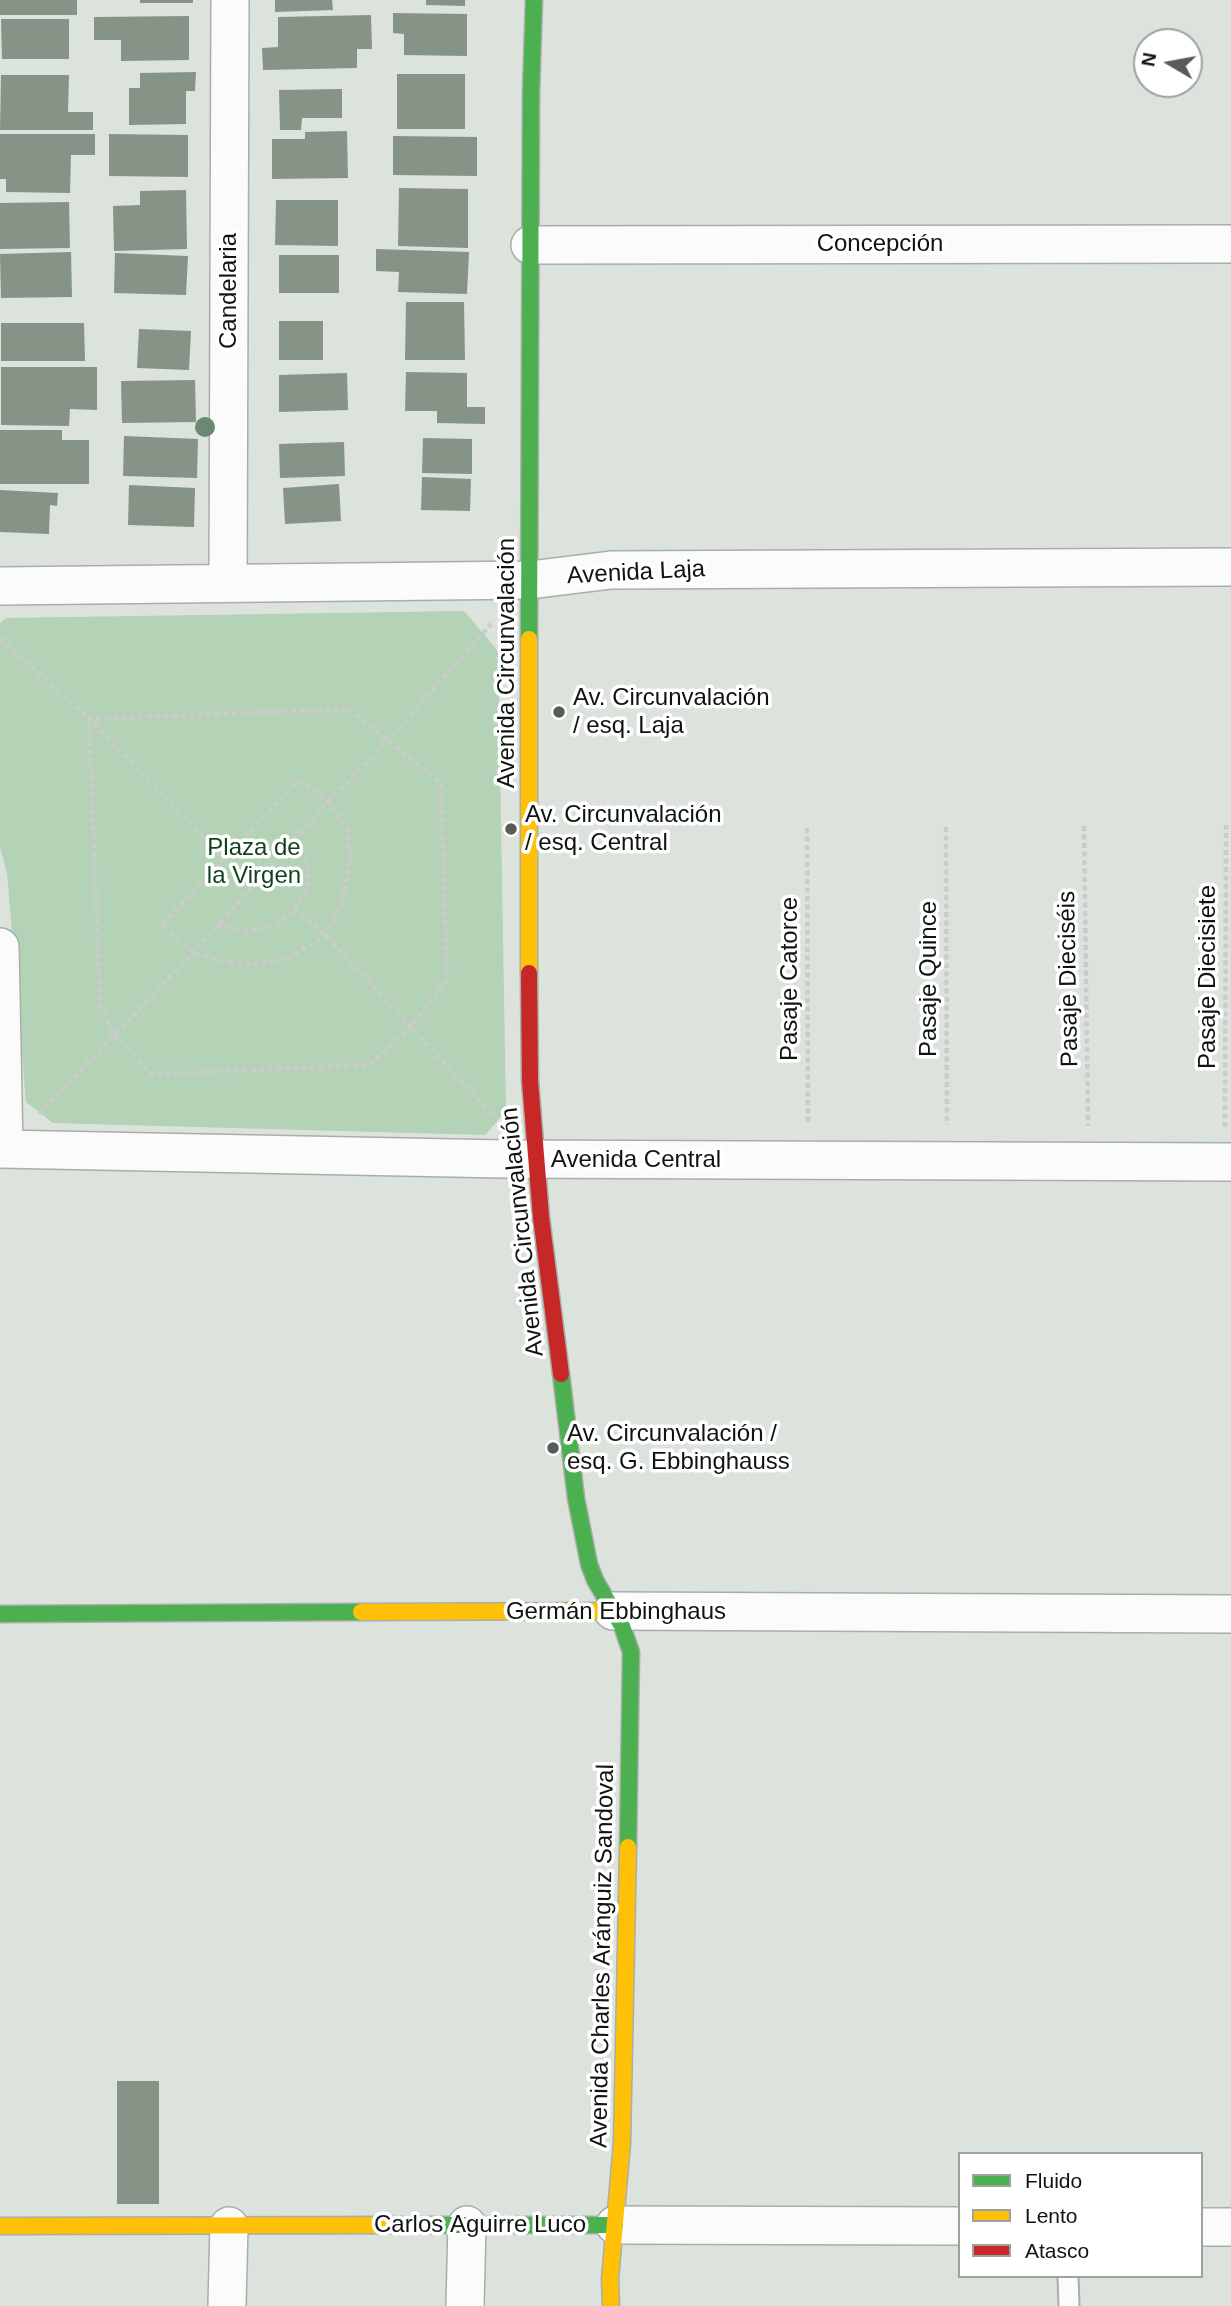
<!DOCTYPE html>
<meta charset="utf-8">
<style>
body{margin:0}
#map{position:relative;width:1231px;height:2306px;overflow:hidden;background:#dce2dc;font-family:Arial,sans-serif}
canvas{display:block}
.legend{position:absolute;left:958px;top:2152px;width:245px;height:126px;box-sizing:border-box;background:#fff;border:2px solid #9fa19f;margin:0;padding:9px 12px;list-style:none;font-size:21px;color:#101410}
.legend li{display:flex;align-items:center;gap:14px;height:35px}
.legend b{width:35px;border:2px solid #9fa19f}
.north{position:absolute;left:1133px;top:28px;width:70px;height:70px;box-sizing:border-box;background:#fff;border:2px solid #9fa19f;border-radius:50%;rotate:280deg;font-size:19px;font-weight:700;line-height:28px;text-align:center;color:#101410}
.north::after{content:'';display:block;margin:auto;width:24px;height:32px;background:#575c57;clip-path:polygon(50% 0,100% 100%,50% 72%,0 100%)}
</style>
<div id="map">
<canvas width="1231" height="2306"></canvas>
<ul class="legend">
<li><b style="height:9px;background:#4caf50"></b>Fluido</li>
<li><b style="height:9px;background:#ffc107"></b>Lento</li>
<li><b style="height:9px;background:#c62828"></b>Atasco</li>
</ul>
<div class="north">N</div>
</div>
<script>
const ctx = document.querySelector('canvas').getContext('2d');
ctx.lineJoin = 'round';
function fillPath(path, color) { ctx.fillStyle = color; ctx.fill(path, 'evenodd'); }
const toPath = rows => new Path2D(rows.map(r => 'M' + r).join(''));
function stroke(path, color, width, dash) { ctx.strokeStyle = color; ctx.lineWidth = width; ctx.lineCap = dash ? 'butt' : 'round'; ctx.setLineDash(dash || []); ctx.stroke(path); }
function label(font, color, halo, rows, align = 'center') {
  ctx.font = font + ' Arial,sans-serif'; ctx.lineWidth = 7; ctx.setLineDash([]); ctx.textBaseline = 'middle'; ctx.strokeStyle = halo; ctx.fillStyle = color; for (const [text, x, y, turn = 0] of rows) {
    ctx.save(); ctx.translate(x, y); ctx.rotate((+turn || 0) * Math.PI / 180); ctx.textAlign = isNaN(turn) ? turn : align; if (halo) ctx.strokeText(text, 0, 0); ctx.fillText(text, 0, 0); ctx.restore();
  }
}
fillPath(toPath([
 [464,611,498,651,506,1111,485,1135,53,1123,26,1102,7,873,0,847,0,623,6,618]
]), '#b4d2b6');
fillPath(toPath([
 [0,0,77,0,77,15,0,15],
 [140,0,193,0,193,3,140,3],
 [275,0,332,0,333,10,275,12],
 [426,0,465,0,465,6,426,5],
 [393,13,467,14,467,56,404,55,404,34,393,33],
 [371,15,372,49,357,49,357,68,263,70,262,48,278,47,278,17],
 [189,16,189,60,121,61,121,40,94,40,94,17],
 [1,19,69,19,69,59,2,59],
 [196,72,195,91,186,91,186,124,129,125,129,88,140,88,140,73],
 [397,74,465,74,465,129,397,129],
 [1,75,69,75,68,112,93,112,93,130,0,130],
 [342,89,342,118,302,118,301,130,280,130,279,90],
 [347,131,348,178,272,179,272,139,305,139,305,132],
 [0,134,95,134,95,155,71,155,70,193,6,192,6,179,0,179],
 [109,134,188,135,188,177,109,176],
 [393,136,477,137,477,176,393,175],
 [399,188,468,189,468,248,398,246],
 [186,190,187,249,114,251,113,206,140,205,140,191],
 [276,200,338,200,338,246,275,245],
 [69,202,70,248,0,249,0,203],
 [376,249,469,252,467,294,398,292,399,272,376,271],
 [71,252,72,297,1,298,0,254],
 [115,253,188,256,186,295,114,293],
 [279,255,339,255,339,293,279,293],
 [406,302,464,302,465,360,405,360],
 [279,321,323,321,323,360,279,360],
 [1,323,84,323,85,361,1,361],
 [139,329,191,331,189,370,137,368],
 [1,367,97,367,97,410,70,409,69,426,1,425],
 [406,372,467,373,467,407,485,407,485,424,437,423,437,411,405,411],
 [347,373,348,410,279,412,279,375],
 [195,380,196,422,122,423,121,381],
 [0,430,62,430,62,440,89,440,89,484,0,484],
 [124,436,198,439,197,478,123,476],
 [423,438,472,439,472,474,422,473],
 [344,442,345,476,280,478,279,444],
 [422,477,471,479,470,511,421,510],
 [339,484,341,521,285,524,283,488],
 [129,485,195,488,194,527,128,525],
 [0,490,58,493,57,506,50,505,49,534,0,532],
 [117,2081,159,2081,159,2204,117,2204]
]), '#869488');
const lane = toPath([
 [1068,2276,1069,2306]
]);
const street = toPath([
 [530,245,1231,244],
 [228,582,230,0],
 [0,586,530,580,611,570,1231,567],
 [0,947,4,1149],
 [0,1149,503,1159,1231,1162],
 [613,1611,1231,1614],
 [615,2225,960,2226],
 [1201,2227,1231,2227],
 [227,2306,229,2226],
 [465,2306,467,2225]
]);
const fast = toPath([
 [529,639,531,93,534,0],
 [561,1374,576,1498,589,1564,595,1580,622,1626,631,1652,628,1847],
 [0,1614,361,1612],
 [409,2225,615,2225]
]);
const slow = toPath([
 [529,973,529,639],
 [361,1612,613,1611],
 [0,2226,409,2225],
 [611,2306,610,2279,622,2143,628,1847]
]);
const jam = toPath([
 [529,973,530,1081,541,1217,561,1374]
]);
stroke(lane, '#a9aea9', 23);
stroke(street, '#a9aea9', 40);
stroke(fast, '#a9aea9', 19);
stroke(slow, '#a9aea9', 19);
stroke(jam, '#a9aea9', 19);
stroke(toPath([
 [0,638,89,719,224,858],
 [349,709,441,783,447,979,411,1027,369,1065,152,1074,115,1035,100,1006,89,719,349,709],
 [299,780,328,802,348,828,350,862,342,903,325,935,289,958,243,966,193,953,162,924,299,780],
 [1084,826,1088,1126],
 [946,827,947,1125],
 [807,828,808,1125],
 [295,908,325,935,495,1117],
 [218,925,246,931,277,926,295,908,308,886,307,860,294,840],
 [39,1114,193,953,328,802,389,740,491,624],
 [1225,1127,1226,825]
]), '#c9ccca', 4.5, [5, 3.5]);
stroke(lane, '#fafbfa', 19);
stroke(street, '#fafbfa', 37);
stroke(fast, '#4caf50', 16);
stroke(slow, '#ffc107', 16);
stroke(jam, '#c62828', 16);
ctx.fillStyle = '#6d8872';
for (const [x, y] of [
 [205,427]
]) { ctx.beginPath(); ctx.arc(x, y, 10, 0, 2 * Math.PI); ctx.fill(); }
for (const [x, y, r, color] of [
 [559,712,7,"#575c57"],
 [511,829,7,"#575c57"],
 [553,1448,7,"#575c57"]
]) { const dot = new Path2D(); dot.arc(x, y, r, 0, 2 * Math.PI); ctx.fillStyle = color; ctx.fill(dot); stroke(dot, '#fff', 2.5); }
label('24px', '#101410', '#fff', [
 ["Concepción",880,244],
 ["Candelaria",229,291,-90],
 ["Avenida Laja",636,573,-3],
 ["Avenida Circunvalación",507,663,-90],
 ["Pasaje Diecisiete",1208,977,-90],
 ["Pasaje Catorce",790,979,-90],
 ["Pasaje Quince",929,979,-90],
 ["Pasaje Dieciséis",1069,979,-91],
 ["Avenida Central",636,1160],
 ["Avenida Circunvalación",523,1232,-96],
 ["Germán Ebbinghaus",616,1612],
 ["Avenida Charles Aránguiz Sandoval",603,1956,-89],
 ["Carlos Aguirre Luco",480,2225]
]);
label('24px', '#101410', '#fff', [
 ["Av. Circunvalación",573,698],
 ["/ esq. Laja",573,726],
 ["Av. Circunvalación",525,815],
 ["/ esq. Central",525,843],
 ["Av. Circunvalación /",567,1434],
 ["esq. G. Ebbinghauss",567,1462]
], 'left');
label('24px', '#123f1b', '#fff', [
 ["Plaza de",254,848],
 ["la Virgen",254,876]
]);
</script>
